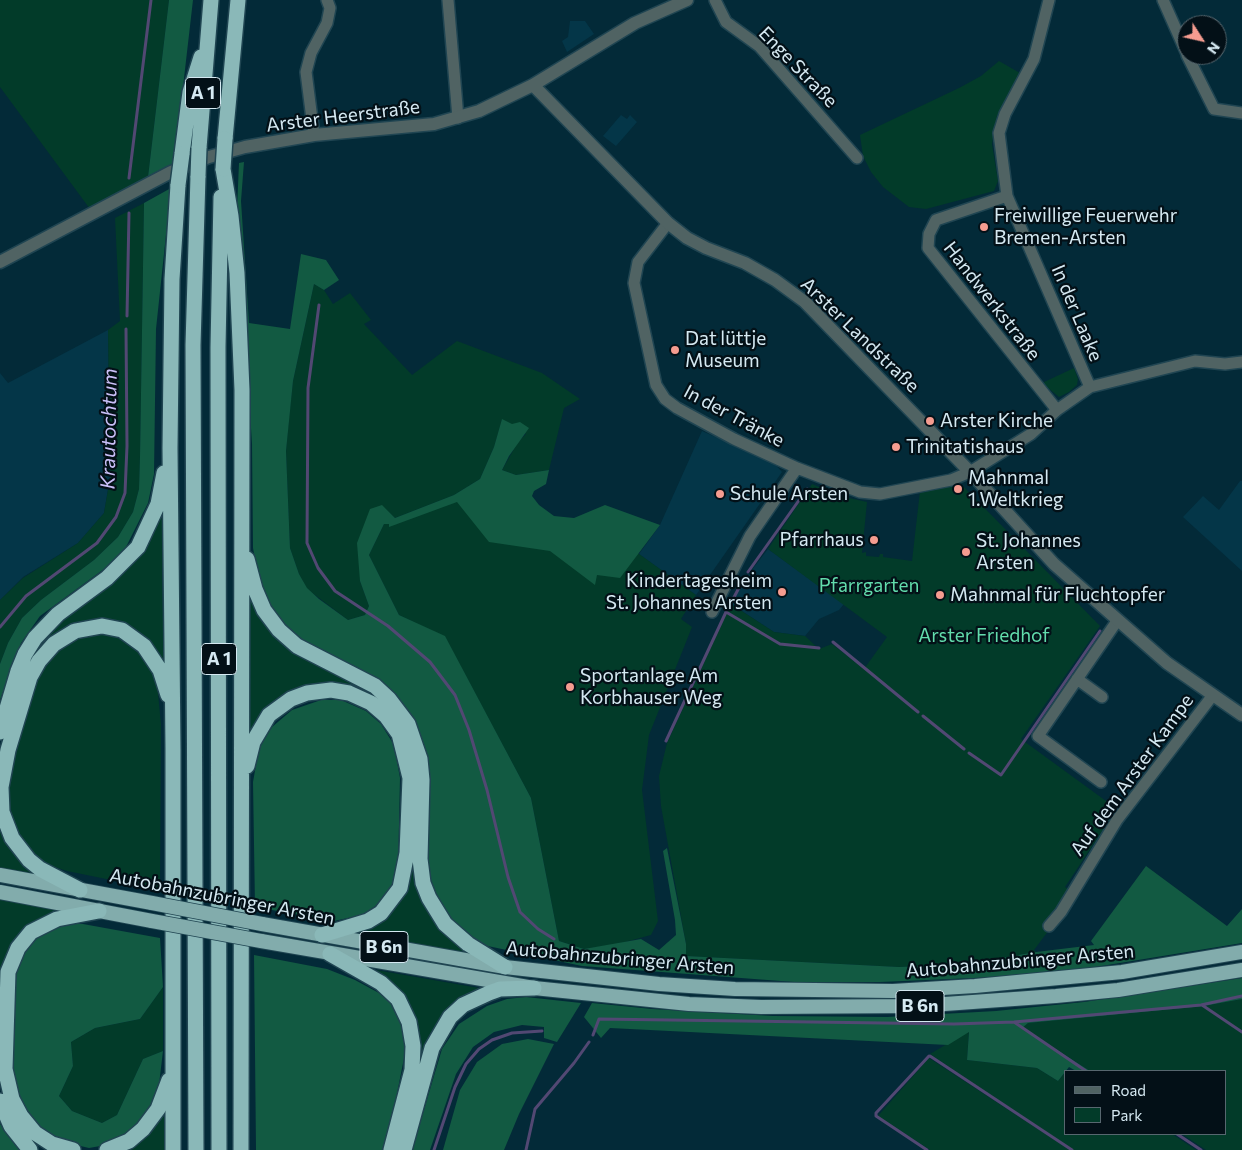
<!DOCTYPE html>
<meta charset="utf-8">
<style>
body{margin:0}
#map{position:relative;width:1242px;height:1150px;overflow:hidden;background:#032a38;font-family:Commissioner,sans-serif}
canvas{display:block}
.legend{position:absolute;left:1064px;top:1070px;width:162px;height:65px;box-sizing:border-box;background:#031017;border:1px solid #57676f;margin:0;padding:6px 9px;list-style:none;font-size:15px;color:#d5e9f2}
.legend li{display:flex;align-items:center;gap:10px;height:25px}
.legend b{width:25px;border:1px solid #57676f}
.north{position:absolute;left:1177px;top:15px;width:50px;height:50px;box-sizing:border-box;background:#031017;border:1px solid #57676f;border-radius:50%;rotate:125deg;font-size:14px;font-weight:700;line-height:20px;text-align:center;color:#d5e9f2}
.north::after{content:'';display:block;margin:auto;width:18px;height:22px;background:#f59c90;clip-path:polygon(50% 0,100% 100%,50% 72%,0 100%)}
</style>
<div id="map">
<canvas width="1242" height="1150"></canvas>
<ul class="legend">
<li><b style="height:6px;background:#506363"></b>Road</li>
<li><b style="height:14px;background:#023b29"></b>Park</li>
</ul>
<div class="north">N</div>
</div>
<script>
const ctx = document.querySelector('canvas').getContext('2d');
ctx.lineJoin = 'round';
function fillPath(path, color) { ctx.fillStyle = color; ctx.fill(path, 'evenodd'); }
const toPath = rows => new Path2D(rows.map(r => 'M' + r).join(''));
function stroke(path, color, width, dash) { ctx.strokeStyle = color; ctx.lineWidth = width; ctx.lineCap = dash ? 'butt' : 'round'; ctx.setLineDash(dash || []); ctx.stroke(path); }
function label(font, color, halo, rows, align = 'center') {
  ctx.font = font + ' Commissioner,sans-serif'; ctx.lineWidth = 4.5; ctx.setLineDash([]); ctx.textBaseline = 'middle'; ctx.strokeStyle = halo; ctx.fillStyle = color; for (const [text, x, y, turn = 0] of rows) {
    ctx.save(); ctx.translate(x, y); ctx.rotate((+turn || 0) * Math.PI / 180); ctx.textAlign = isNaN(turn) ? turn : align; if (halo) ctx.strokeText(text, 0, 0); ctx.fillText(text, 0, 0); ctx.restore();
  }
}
fillPath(toPath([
 [570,21,585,21,594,34,567,52,562,41,568,37],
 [621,115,627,119,630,115,637,122,616,146,603,136],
 [108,330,110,478,104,513,78,543,23,577,0,600,0,373,8,383],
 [702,431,773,462,782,472,696,595,639,554,660,525],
 [1240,481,1242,481,1242,571,1183,517,1203,496,1219,510],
 [768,549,844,604,839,610,819,619,805,636,774,632,731,604,744,580]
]), '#043648');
fillPath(toPath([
 [0,0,169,0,148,177,90,209,0,87],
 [999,61,1020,73,997,116,992,144,998,181,994,191,926,209,909,207,883,187,871,172,863,156,860,135,959,88,981,76],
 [144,203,140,456,139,489,133,512,118,537,94,560,41,600,22,618,8,643,0,664,0,600,23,578,78,543,104,513,110,478,108,330,120,321,115,218],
 [314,284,324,290,333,304,350,293,371,320,364,324,412,375,457,341,542,373,580,399,564,408,549,470,516,475,502,470,518,442,526,434,502,420,494,447,480,479,454,495,395,518,384,508,360,581,369,606,365,615,348,620,307,589,299,574,290,548,286,451,289,417,293,381],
 [1074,368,1078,379,1077,385,1069,392,1059,397,1042,383],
 [812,484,840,496,867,502,862,553,866,552,866,556,879,557,880,554,883,554,883,557,912,561,920,491,961,484,1100,626,1021,739,1117,809,1065,887,1070,890,1058,918,1034,950,1036,952,964,964,899,967,685,956,686,944,661,806,659,776,667,743,731,604,774,632,805,636,819,649,832,644,864,669,887,637,768,549],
 [458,499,628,546,696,595,681,619,692,627,649,735,642,790,658,921,651,935,614,945,584,949,559,941,531,798,445,637,399,615,369,555,384,524],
 [163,500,167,555,162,570,163,621,167,630,167,668,159,658,91,621,26,672,30,655,63,616,108,585],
 [247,578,261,613,284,642,312,661,365,687,384,702,404,729,412,747,416,773,417,878,430,914,440,929,466,950,466,953,352,933,375,926,386,917,399,903,406,889,411,870,414,812,415,782,409,748,398,725,381,704,366,695,335,685,300,691,284,697,262,716,246,745],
 [88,633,114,636,131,644,148,662,157,683,161,724,160,890,67,871,48,865,35,856,26,847,13,825,9,812,8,795,12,765,33,688,43,666,61,648,75,637],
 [0,827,15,855,32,869,33,874,0,868],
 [0,899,67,911,0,999],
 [376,970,479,988,480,990,468,995,419,1072,419,1048],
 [163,987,163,1051,143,1059,117,1115,102,1123,72,1111,59,1096,73,1066,71,1042,95,1028,140,1019],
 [1242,999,1242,1031,1204,1006],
 [1202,1006,1242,1033,1242,1150,1206,1150,1182,1134,1226,1134,1226,1071,1090,1071,1022,1027,1028,1023],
 [969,1031,967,1060,1037,1068,1058,1081,1066,1071,1066,1134,1172,1134,1196,1150,1073,1150,930,1054],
 [929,1058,1070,1150,930,1150,878,1116],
 [167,1099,168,1150,120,1150]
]), '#023b29');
fillPath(toPath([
 [169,0,193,0,174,165,148,177],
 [244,162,241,201,249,323,290,329,301,254,326,260,339,280,324,290,314,284,293,381,286,451,290,548,299,574,307,588,319,599,348,620,365,615,369,606,360,581,357,543,370,509,382,505,395,518,454,495,480,479,494,447,502,419,512,424,520,422,529,428,509,456,502,470,516,475,549,470,546,484,534,491,532,496,539,505,554,516,574,518,605,505,660,525,620,578,597,575,595,585,550,551,489,542,457,502,389,527,389,524,384,524,369,555,399,615,445,636,531,798,559,941,584,949,641,939,659,950,676,935,675,920,663,851,667,848,686,944,686,956,899,967,964,964,1036,952,1094,945,1091,941,1146,866,1227,926,1242,909,1242,943,1071,971,997,977,880,982,794,982,582,966,483,945,464,932,448,917,439,901,429,875,427,824,430,783,428,764,418,729,402,703,386,685,369,674,301,640,283,623,269,604,258,575,253,548,252,444,237,209,239,163],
 [171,188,156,329,154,474,148,503,126,547,104,569,40,616,21,643,0,700,0,664,8,643,22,618,41,600,94,560,118,537,133,512,139,489,140,456,144,203],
 [321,700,341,700,366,711,381,724,394,745,400,778,398,872,392,887,380,903,362,915,334,921,255,907,253,782,259,748,272,727,292,710],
 [65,924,83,924,160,938,163,987,140,1019,95,1028,71,1042,73,1066,59,1096,72,1111,102,1123,117,1115,143,1059,163,1051,158,1093,150,1113,123,1136,106,1145,89,1148,59,1141,45,1134,28,1117,18,1099,12,1069,13,978,24,949,34,939,46,929],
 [254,955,327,969,355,980,379,993,391,1003,398,1014,404,1036,405,1053,391,1124,383,1150,256,1150],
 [1242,978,1242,999,1204,1006,1028,1023,1022,1028,1090,1071,1076,1071,1069,1067,1058,1081,1037,1068,967,1060,969,1032,948,1045,610,1028,601,1038,584,1017,592,1003,652,1009,773,1016,887,1017,996,1011,1084,1002],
 [526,997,581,1003,557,1042,544,1038,544,1027,522,1025,494,1032,473,1047,456,1074,430,1150,412,1150,442,1049,459,1024,487,1006,507,999],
 [528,1039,554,1044,519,1114,504,1150,443,1150,460,1090,477,1062,502,1044],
 [0,1124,17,1147,20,1150,0,1150]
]), '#125a42');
stroke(toPath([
 [129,178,151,0],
 [319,305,308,388,307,543,318,568,335,591,388,626,430,662,455,695,469,730,487,790,508,877,520,912,538,929,554,939],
 [127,316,129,213],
 [748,572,807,489],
 [731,603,743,580],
 [0,627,26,596,97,543,116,517,125,493,127,446,126,329],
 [833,642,918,712],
 [923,716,964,749],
 [666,741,726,612,780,644,819,648],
 [969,753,1001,775,1100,631],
 [1202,1005,1242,1032],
 [1014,1022,1086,1071],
 [593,1035,599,1019,954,1024,1014,1022,1201,1005,1242,996],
 [930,1056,1072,1150],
 [1177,1134,1201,1150],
 [434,1150,455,1087,466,1064,479,1049,492,1040,512,1033,542,1031],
 [526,1150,535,1109,574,1063,589,1042],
 [927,1150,876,1116,876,1113,929,1056]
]), '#524873', 3);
const minor = toPath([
 [448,0,458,118],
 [715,0,726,22,759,46,857,158],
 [1049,0,1034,59,1005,114,999,133,1007,196,1090,387],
 [1163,0,1187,54],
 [1187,55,1214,109,1242,113],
 [314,135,306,72,311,53,327,23,330,8,327,0],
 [1007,196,936,220,929,234,928,248,1057,410],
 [668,223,638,262,634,283,656,385,665,399,677,408,734,439,797,468,860,492,880,494,951,480,970,472,1031,434,1057,410,1090,387,1195,361,1225,364,1242,362],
 [712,612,750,536,797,468],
 [1077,679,1102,697],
 [1101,782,1038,736,1117,621],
 [1049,926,1061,912,1117,820,1213,695]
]);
const tertiary = toPath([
 [533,85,668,223,687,238,706,248,745,263,775,280,805,302,970,472,1054,564,1167,663,1242,715],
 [0,262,171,172,209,157,245,147,314,135,434,124,479,111,533,85,635,23,687,0]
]);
const trunk = toPath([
 [0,875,152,903],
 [0,892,152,921],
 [262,924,505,967,659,984,735,989,893,991,975,986,1122,972,1242,952],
 [261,941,534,988,689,1004,761,1007,917,1006,1056,996,1118,990,1242,970]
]);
const motorway = toPath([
 [225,139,238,0],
 [199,148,211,0],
 [182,154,190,92,201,57],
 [223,169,231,216,237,273,242,390,241,1150],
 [247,559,255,589,264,610,279,630,297,646,375,686,389,699,408,724,420,759,422,780,420,859,423,883,429,898,445,924,468,944,505,967],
 [0,732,18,671,25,654,35,638,58,614,107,578,138,547,158,504,164,473],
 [247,766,253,742,269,715,291,699,307,693,331,690,349,693,371,703,386,716,399,734,410,778,407,853,400,888,381,913,368,921,322,935],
 [80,890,40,869,29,860,12,838,2,812,1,787,8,750,30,677,39,661,54,644,75,631,102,626,122,630,144,646,160,670,168,695],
 [330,954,381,983,398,999,409,1022,413,1046,412,1070,391,1150],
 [0,1101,11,1126,30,1150],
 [73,1150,52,1144,35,1133,21,1116,12,1099,5,1069,8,972,18,948,31,932,57,919,99,911],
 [107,1150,129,1141,143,1129,158,1109,169,1080],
 [173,1150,173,749,170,448,172,279,178,185],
 [196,1150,193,345,198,176],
 [219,1150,218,347,221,197],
 [404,1150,432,1048,450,1017,463,1005,489,993,500,989,534,988]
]);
stroke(minor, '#204552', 14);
stroke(tertiary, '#204552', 15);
stroke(trunk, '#204552', 16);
stroke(motorway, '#204552', 18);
stroke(minor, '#506363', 11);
stroke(tertiary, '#506363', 12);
stroke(trunk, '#82acac', 14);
stroke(motorway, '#8ab8b8', 15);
const trunkBridge = toPath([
 [152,903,262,924],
 [152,921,261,941]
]);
const motorwayBridge = toPath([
 [223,169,225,139],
 [198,176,199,148],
 [178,185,182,154]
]);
stroke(trunkBridge, '#204552', 16, []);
stroke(motorwayBridge, '#204552', 18, []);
stroke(trunkBridge, '#82acac', 14);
stroke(motorwayBridge, '#8ab8b8', 15);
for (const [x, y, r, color] of [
 [984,227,5,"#f59c90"],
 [675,350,5,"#f59c90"],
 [930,421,5,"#f59c90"],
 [896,447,5,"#f59c90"],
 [958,489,5,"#f59c90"],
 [720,494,5,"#f59c90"],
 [874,540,5,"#f59c90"],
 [966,552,5,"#f59c90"],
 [782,592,5,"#f59c90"],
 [940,595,5,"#f59c90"],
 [570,687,5,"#f59c90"]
]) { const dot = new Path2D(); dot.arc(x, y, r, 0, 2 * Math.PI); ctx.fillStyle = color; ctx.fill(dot); stroke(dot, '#031017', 2); }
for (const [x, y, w] of [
 [203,93,35],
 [219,659,35],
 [384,947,48],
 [920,1006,48]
]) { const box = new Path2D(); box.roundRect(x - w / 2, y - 15.5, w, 31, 4); ctx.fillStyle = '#031017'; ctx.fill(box); stroke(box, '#d5e9f2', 1); }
label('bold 18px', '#d5e9f2', null, [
 ["A 1",203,93],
 ["A 1",219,659],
 ["B 6n",384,947],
 ["B 6n",920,1006]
]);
label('19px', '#d5e9f2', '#031017', [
 ["Enge Straße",798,67,46],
 ["Arster Heerstraße",343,116,-7],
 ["Handwerkstraße",992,301,52],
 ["In der Laake",1077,313,67],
 ["Arster Landstraße",860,335,44],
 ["In der Tränke",734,416,28],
 ["Auf dem Arster Kampe",1132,775,-54],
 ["Autobahnzubringer Arsten",222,897,11],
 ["Autobahnzubringer Arsten",620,958,5],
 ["Autobahnzubringer Arsten",1020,961,-5]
]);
label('19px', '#d5e9f2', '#031017', [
 ["Freiwillige Feuerwehr",994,216],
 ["Bremen-Arsten",994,238],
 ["Dat lüttje",685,339],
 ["Museum",685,361],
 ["Arster Kirche",940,421],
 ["Trinitatishaus",906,447],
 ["Mahnmal",968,478],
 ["1.Weltkrieg",968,500],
 ["Schule Arsten",730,494],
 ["Pfarrhaus",864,540,"right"],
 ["St. Johannes",976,541],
 ["Arsten",976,563],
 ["Kindertagesheim",772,581,"right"],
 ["St. Johannes Arsten",772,603,"right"],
 ["Mahnmal für Fluchtopfer",950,595],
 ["Sportanlage Am",580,676],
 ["Korbhauser Weg",580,698]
], 'left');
label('19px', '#62dcac', '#031017', [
 ["Pfarrgarten",869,586],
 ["Arster Friedhof",984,636]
]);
label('italic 20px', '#c9bff7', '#031017', [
 ["Krautochtum",109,429,-89]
]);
</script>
